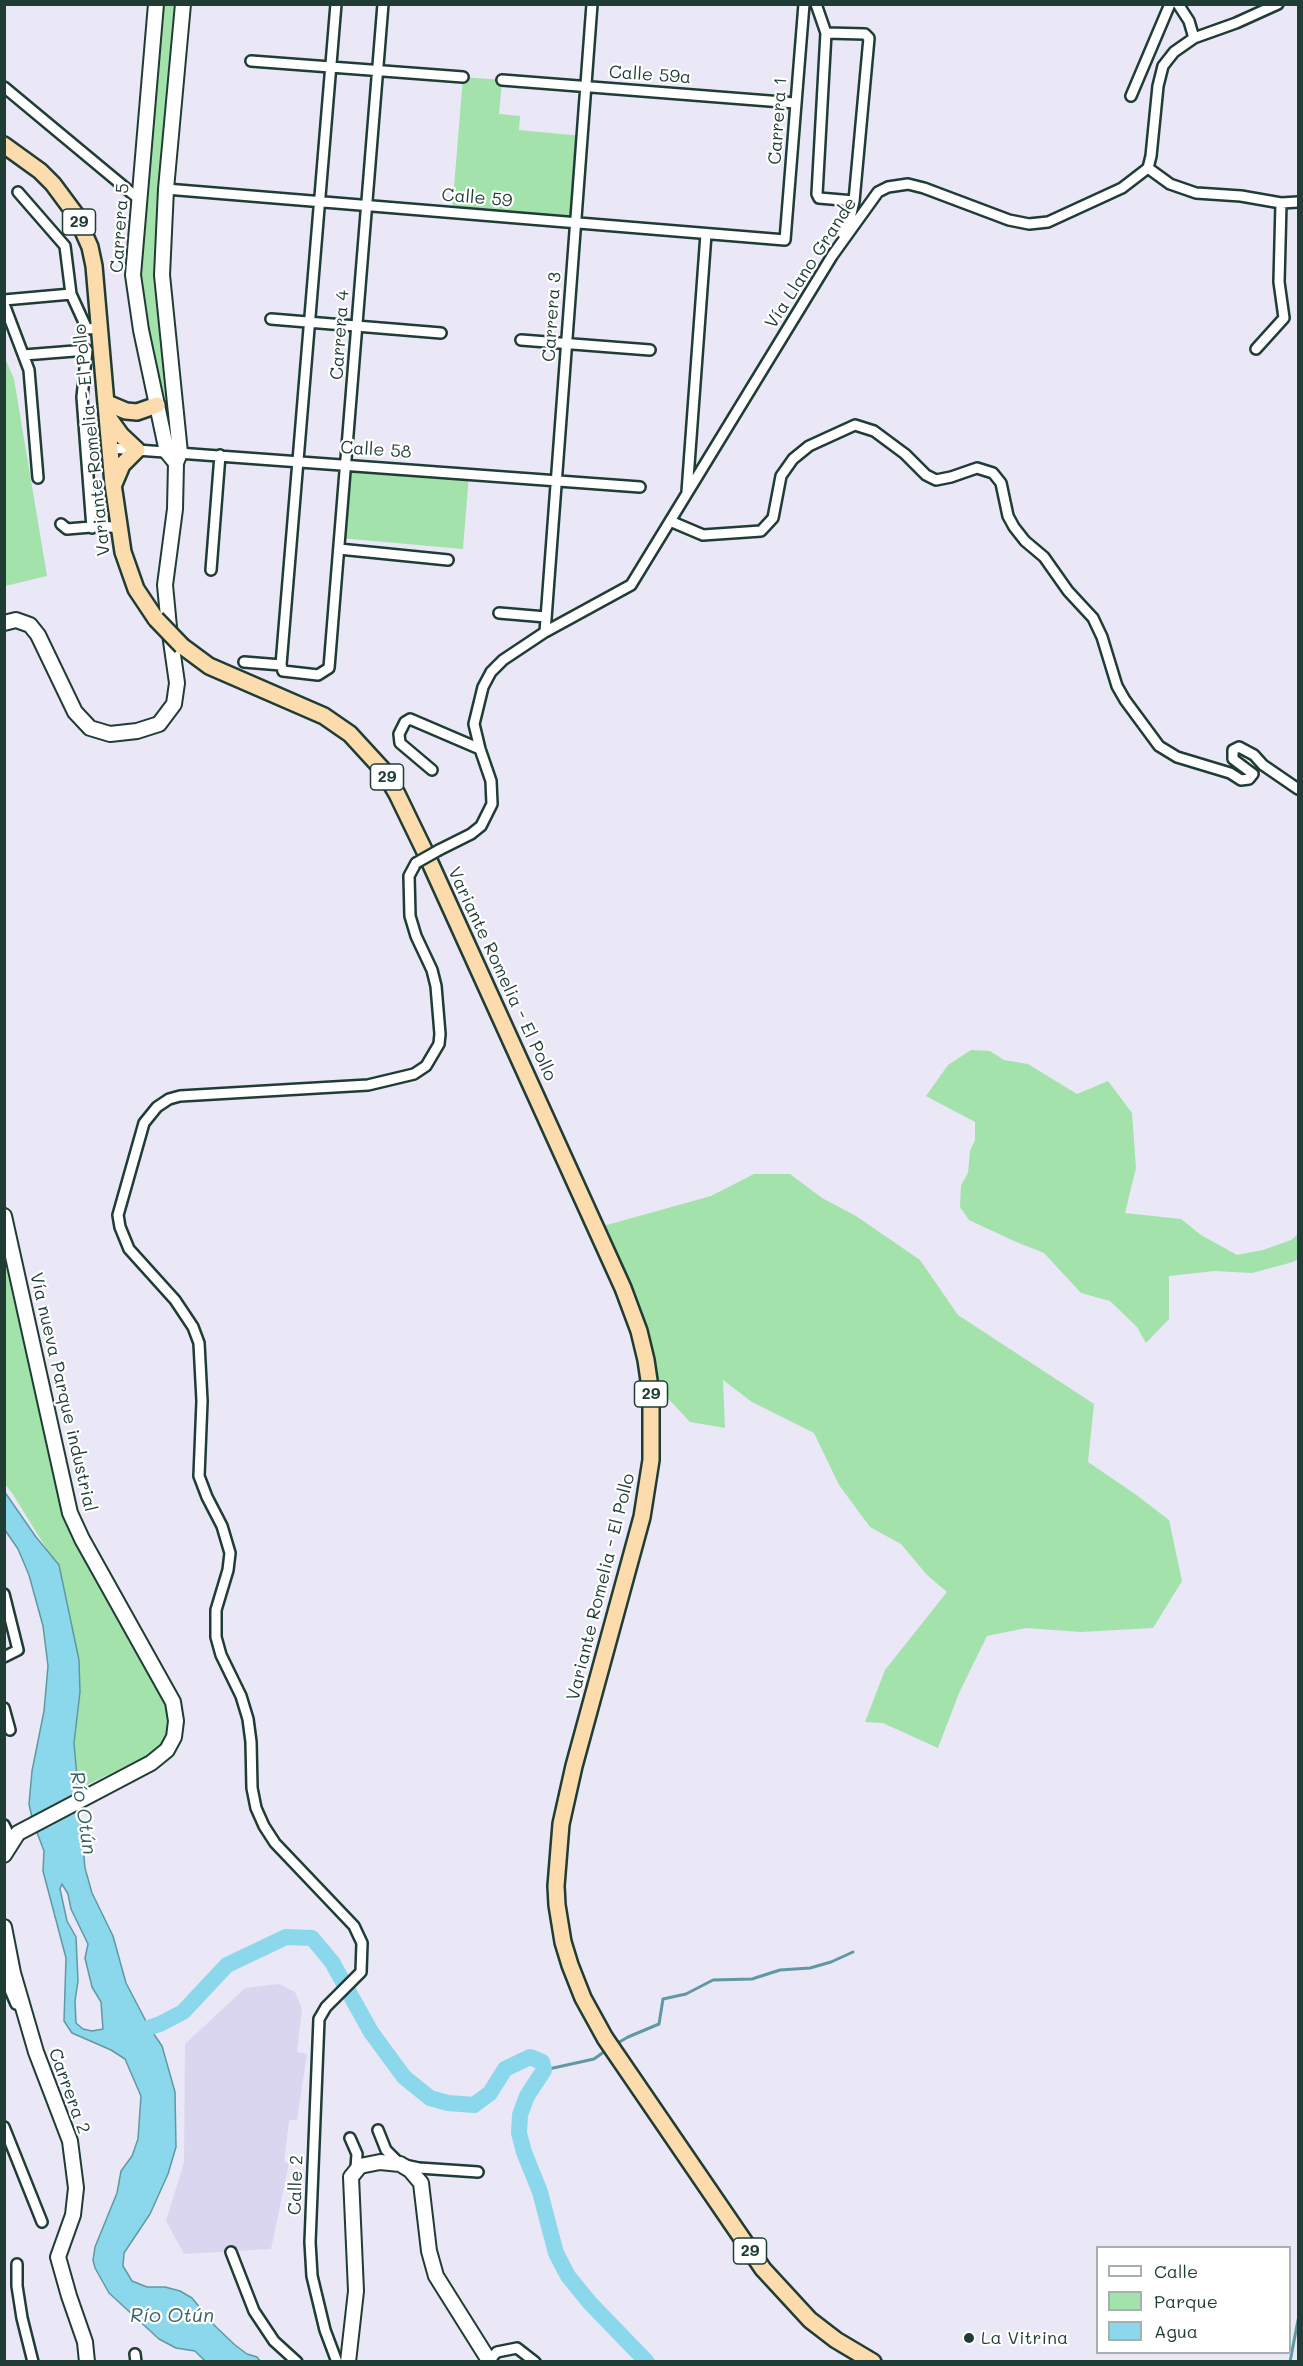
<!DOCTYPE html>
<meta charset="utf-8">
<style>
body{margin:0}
#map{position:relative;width:1303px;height:2366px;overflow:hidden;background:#eae7f6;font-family:Mali,sans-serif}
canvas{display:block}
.frame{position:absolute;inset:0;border:6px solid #1f3d34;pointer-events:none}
.legend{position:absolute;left:1096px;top:2246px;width:195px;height:108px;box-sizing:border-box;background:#fff;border:2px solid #a5b1ae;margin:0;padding:8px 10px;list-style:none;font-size:18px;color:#1f3d34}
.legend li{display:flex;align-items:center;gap:12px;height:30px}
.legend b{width:30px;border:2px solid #a5b1ae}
</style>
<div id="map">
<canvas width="1303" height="2366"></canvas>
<div class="frame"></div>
<ul class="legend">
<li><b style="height:8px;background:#fff"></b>Calle</li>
<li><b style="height:16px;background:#a3e2ab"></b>Parque</li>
<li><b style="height:16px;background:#8bd7eb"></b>Agua</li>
</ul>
</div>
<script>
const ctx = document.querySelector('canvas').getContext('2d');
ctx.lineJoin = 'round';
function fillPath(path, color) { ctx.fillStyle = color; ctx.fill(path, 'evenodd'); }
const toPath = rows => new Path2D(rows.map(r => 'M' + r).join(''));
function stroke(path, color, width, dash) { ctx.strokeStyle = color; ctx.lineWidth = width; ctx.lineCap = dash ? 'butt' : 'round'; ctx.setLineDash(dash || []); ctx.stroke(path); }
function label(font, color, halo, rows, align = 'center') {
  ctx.font = font + ' Mali,sans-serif'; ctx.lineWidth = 4.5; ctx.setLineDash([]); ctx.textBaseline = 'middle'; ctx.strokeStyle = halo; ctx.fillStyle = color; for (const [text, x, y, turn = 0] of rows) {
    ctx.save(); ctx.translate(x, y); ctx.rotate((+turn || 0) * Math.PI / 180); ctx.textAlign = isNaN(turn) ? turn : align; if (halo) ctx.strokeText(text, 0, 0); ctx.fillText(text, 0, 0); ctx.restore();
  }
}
fillPath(toPath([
 [279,1984,295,1992,302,2009,297,2052,307,2054,297,2120,289,2120,284,2162,289,2163,271,2249,184,2254,166,2221,184,2162,185,2044,245,1988]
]), '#dbd6f0');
fillPath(toPath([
 [156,5,183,5,162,275,180,453,167,452,133,275],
 [463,77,502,80,499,114,520,116,519,130,582,136,575,223,452,212],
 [4,356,14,379,47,576,5,586],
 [346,465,469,474,463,549,340,538],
 [971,1050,990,1051,1004,1060,1028,1064,1077,1094,1108,1081,1132,1113,1136,1168,1125,1213,1181,1219,1201,1235,1237,1255,1263,1250,1291,1240,1298,1234,1298,1259,1293,1262,1252,1273,1214,1271,1169,1276,1169,1319,1146,1343,1137,1327,1110,1301,1081,1293,1044,1253,1014,1241,969,1220,960,1207,961,1185,968,1173,970,1151,975,1140,975,1122,926,1096,948,1065],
 [754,1174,790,1174,822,1198,856,1216,920,1260,958,1315,1094,1404,1088,1462,1135,1494,1169,1520,1182,1581,1153,1628,1081,1632,1026,1628,987,1636,959,1693,938,1748,883,1723,865,1722,885,1670,947,1592,927,1575,901,1544,870,1527,839,1485,814,1433,752,1402,723,1380,725,1428,690,1422,648,1377,596,1228,711,1196],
 [4,1217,70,1513,156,1672,175,1730,157,1751,60,1798,73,1634,51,1556,12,1493,5,1484]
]), '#a3e2ab');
const water = toPath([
 [4,1491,36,1537,59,1565,79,1660,80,1692,74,1743,85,1868,92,1893,113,1936,126,1983,149,2027,162,2046,175,2092,176,2147,168,2174,150,2214,124,2253,123,2266,132,2281,147,2287,165,2287,180,2291,192,2298,215,2326,235,2345,247,2354,257,2357,260,2361,205,2361,195,2351,176,2348,159,2339,109,2293,95,2268,93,2260,95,2247,117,2193,121,2171,132,2156,138,2139,141,2096,125,2059,111,2050,72,2033,64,2021,66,1958,43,1871,44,1851,33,1822,29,1804,32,1771,44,1711,48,1666,43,1626,29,1575,18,1549,5,1530,4,1491],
 [62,1884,68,1894,71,1909,88,1944,85,1958,92,1987,101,2002,103,2029,92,2031,83,2029,76,2023,75,2001,78,1981,76,1937,67,1921,60,1889,62,1884]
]);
fillPath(water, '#8bd7eb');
stroke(water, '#6099a2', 1.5);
stroke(toPath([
 [616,2044,628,2037,659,2024,663,1999,686,1994,713,1980,752,1979,780,1970,810,1968,831,1962,853,1952],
 [544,2070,594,2059,608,2049],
 [1290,2362,1298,2320]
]), '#6099a2', 3);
stroke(toPath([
 [133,2033,160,2024,183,2012,227,1965,286,1937,312,1938,332,1962,371,2032,404,2077,430,2098,448,2103,474,2105,490,2093,505,2069,530,2057,542,2062,544,2070,527,2096,520,2115,519,2133,524,2152,540,2192,556,2253,568,2276,590,2303,647,2362]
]), '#8bd7eb', 16);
const minor = toPath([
 [336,4,281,665,283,671,318,675,329,668,383,4],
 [816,4,826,33,817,194,819,198,854,201],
 [1178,4,1189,21,1194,38],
 [826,33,865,34,869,38,854,201,851,214,842,233],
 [251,61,463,77],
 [502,80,795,103],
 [4,87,140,200],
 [1131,96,1170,4],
 [1148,168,1170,184,1196,193,1241,196,1281,203,1298,202],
 [166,189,785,240,804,4],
 [18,192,65,246,71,294],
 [4,300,71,294,87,329,100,328],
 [4,304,29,370,38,478],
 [271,319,441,333],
 [521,340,650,350],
 [1256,349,1284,318,1279,282,1281,203],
 [24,355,87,350,82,397,92,528],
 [110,448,640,487],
 [687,492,706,234],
 [670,521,703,535,761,531,773,518,781,476,793,459,809,446,855,425,874,431,905,454,926,475,936,480,951,477,977,468,993,473,1001,483,1008,516,1014,527,1025,541,1044,557,1068,591,1093,618,1102,637,1117,686,1125,700,1159,746,1177,757,1230,773,1241,780,1249,779,1253,774,1233,759,1233,750,1239,747,1254,755,1263,765,1298,789],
 [61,524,67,529,103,526,119,528],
 [339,549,448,560],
 [211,570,220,455],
 [499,613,546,617],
 [545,632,592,4],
 [244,662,281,665],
 [432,770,400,743,399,734,405,722,410,719,480,749],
 [439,850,471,834,481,826,492,804,491,781,480,749,474,724,483,687,491,672,503,660,545,632,631,585,832,256,878,192,888,187,908,184,924,188,1009,220,1029,224,1048,222,1122,188,1148,168,1151,156,1158,86,1163,66,1174,52,1194,38,1236,23,1278,4],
 [4,1594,18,1650,4,1657],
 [4,1708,10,1730],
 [4,1825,12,1841],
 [4,1976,16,2004],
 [4,2127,42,2222],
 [378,2130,386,2150,400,2164,419,2168,478,2172],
 [350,2138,357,2154,356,2168],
 [231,2252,254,2311,274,2341,297,2362],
 [17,2264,17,2286,22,2318,33,2362],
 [135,2354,136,2362],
 [489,2360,497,2352,517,2348,535,2362],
 [337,2362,325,2330,312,2276,310,2242,319,2019,326,2007,361,1972,362,1943,354,1926,275,1843,264,1826,256,1808,252,1788,251,1742,248,1719,241,1696,221,1655,216,1637,216,1610,228,1570,230,1553,222,1526,207,1497,199,1476,202,1401,199,1343,193,1327,175,1300,129,1249,120,1227,118,1215,144,1123,157,1107,169,1099,180,1096,368,1085,414,1074,426,1066,439,1044,440,1034,436,986,432,970,416,936,410,916,409,876,416,863]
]);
const secondary = toPath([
 [156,4,133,275,141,330,167,452,176,463],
 [4,623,16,620,30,625,38,635,75,712,90,728,110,734,137,731,159,724,174,704,177,683,169,627,165,585,175,509,176,463,180,453,162,275,166,189,183,4],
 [4,1216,70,1513,82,1539,173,1702,176,1721,174,1737,167,1750,151,1763,18,1833,4,1855],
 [4,1927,13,1973,36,2052,70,2141,76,2188,73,2215,58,2257,69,2296,85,2342,87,2362],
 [348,2362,356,2291,351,2177,360,2166,380,2162,400,2164,410,2170,421,2183,429,2251,436,2276,490,2362]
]);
const trunk = toPath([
 [4,145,40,171,53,184,76,215,90,247,94,266,113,484,123,552,136,589,156,619],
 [107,403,126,411,137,412,157,405],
 [108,417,121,435,137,450,122,465,114,484],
 [182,646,209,666,324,716,350,734,383,770,397,794,427,856,623,1288,639,1331,646,1360,651,1394,651,1460,642,1517,574,1766,561,1824,556,1886,557,1905,563,1942,570,1965,583,1998,605,2038,763,2269,810,2320,836,2340,873,2362]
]);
stroke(minor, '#1f3d34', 14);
stroke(secondary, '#1f3d34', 18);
stroke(trunk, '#1f3d34', 20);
stroke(minor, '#fff', 9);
stroke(secondary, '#fff', 14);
stroke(trunk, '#fcdcac', 15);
const minorBridge = toPath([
 [416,863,439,850]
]);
const trunkBridge = toPath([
 [156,619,182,646]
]);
stroke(minorBridge, '#1f3d34', 14, []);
stroke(trunkBridge, '#1f3d34', 20, []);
stroke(minorBridge, '#fff', 9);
stroke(trunkBridge, '#fcdcac', 15);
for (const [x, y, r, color] of [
 [969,2338,6,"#1f3d34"]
]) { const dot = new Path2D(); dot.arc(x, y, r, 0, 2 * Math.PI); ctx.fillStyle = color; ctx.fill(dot); stroke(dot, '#fff', 2); }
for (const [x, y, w] of [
 [79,222,33],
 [387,777,33],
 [651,1394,33],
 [750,2251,33]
]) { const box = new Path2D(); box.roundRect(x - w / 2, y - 13, w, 26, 4.5); ctx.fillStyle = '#fff'; ctx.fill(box); stroke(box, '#1f3d34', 1.5); }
label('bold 16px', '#1f3d34', null, [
 ["29",79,222],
 ["29",387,777],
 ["29",651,1394],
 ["29",750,2251]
]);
label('18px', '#1f3d34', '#fff', [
 ["Calle 59a",650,75,4],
 ["Carrera 1",778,121,-86],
 ["Calle 59",477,198,5],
 ["Carrera 5",120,228,-86],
 ["Vía Llano Grande",811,263,-57],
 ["Carrera 3",552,317,-86],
 ["Carrera 4",340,335,-86],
 ["Variante Romelia - El Pollo",92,440,-96],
 ["Calle 58",376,450,4],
 ["Variante Romelia - El Pollo",502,974,65],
 ["Vía nueva Parque industrial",63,1392,77],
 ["Variante Romelia - El Pollo",601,1587,-76],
 ["Carrera 2",69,2091,70],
 ["Calle 2",296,2185,-88]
]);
label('18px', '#1f3d34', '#fff', [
 ["La Vitrina",981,2338]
], 'left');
label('italic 20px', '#3a6462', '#fff', [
 ["Río Otún",83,1813,81],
 ["Río Otún",172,2316]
]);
</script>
